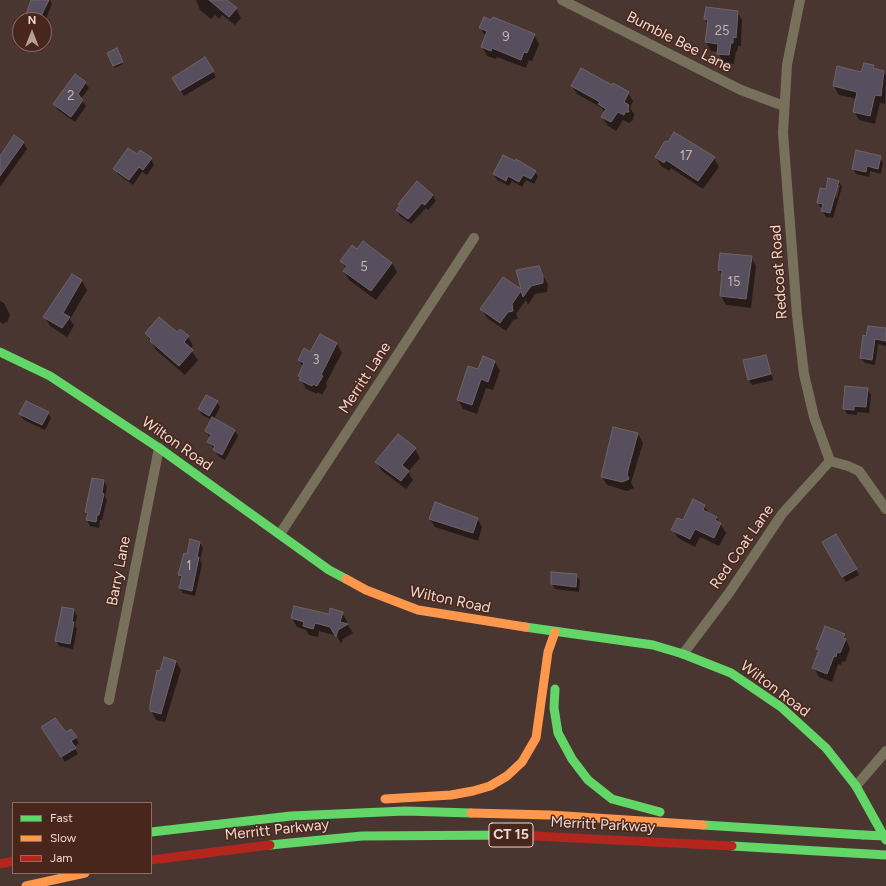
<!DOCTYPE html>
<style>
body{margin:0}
#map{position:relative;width:886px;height:886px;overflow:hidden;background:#4a3630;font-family:Figtree,sans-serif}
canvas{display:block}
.legend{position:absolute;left:12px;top:802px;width:140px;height:72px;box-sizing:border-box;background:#49261c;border:1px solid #8b6d64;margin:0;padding:5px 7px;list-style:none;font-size:12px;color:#efd8d0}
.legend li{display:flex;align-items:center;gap:8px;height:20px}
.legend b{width:20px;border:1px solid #8b6d64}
.north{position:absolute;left:12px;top:12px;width:40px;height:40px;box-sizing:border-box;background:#49261c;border:1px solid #8b6d64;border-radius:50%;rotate:0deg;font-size:11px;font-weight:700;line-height:16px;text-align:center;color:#efd8d0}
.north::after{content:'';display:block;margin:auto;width:14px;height:18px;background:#b59f98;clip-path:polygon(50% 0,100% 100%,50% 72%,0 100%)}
</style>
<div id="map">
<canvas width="886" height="886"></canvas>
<ul class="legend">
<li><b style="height:5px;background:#63d668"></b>Fast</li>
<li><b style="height:5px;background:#ff974d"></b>Slow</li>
<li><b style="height:5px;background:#b3261e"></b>Jam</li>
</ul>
<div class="north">N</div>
</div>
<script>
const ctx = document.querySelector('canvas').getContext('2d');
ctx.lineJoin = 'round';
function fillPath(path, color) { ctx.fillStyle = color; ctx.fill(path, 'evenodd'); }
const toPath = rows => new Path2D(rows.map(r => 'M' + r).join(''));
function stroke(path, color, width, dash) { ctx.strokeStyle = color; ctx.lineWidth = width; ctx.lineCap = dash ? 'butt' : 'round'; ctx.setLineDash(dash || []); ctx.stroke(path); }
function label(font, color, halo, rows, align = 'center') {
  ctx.font = font + ' Figtree,sans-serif'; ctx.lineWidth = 3; ctx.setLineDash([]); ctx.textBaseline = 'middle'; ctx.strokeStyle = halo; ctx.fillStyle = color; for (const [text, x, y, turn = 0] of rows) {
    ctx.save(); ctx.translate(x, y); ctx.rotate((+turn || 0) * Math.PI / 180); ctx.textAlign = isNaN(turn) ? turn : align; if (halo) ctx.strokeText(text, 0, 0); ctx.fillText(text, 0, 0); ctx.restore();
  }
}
fillPath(toPath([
 [32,0,50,0,52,4,46,19,48,22,44,30,44,20,25,20],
 [196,0,227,0,236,9,241,18,235,25,222,15,219,19,215,15,211,19,200,10],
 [706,8,737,12,742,20,741,46,738,46,737,52,736,51,734,64,723,62,718,52,711,51,706,42,708,25,705,19],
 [480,28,534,35,539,44,532,61,529,60,526,68,497,57,496,59,487,56,482,47,486,37],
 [118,52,123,64,115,68,113,65],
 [205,58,216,77,184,96,174,78],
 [873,66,875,70,884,72,886,76,885,104,880,103,875,124,859,120,854,111,857,99,839,95,834,86,862,73],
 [85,83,89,88,81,99,86,106,75,122,58,110,55,105],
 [572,86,628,93,633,101,630,108,634,114,633,120,629,123,623,120,616,131,608,126,602,117,605,113,602,108,577,94],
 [14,137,24,143,27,149,0,187,0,156],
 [137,155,151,159,154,165,147,175,142,172,133,185,118,174,114,169],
 [656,157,714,158,719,167,703,189,671,168,669,171,661,166],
 [880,157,883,163,881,174,870,171,869,177,856,174,853,169],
 [535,172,538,177,534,184,526,180,522,187,512,181,509,186,497,180,494,174],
 [839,182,842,187,833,218,826,217,818,203,827,191],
 [837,185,840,185,837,198,835,197],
 [433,195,436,201,428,210,426,208,411,224,400,216,397,210],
 [358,250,392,263,397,272,376,300,349,280,344,271,346,269,342,261],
 [751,257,756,266,751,308,726,305,721,296,723,277,719,270],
 [539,267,548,285,547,292,535,294,528,305,526,300,516,314,518,319,513,320,506,331,487,318,482,309,503,278,522,292],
 [72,275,82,281,87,290,70,319,74,326,67,337,50,326,45,317],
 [0,301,4,303,10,315,7,323,5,322,4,324,0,322],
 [886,329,886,346,878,344,875,365,865,363,861,358,867,337],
 [146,333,177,334,188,337,193,346,190,349,198,360,185,375,156,350],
 [320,335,337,344,342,353,326,383,327,386,322,395,318,392,317,394,306,389,299,376,303,368,299,360,311,353],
 [766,356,773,380,752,385,749,380],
 [483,358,495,362,500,371,493,390,486,388,477,414,463,409,458,400,479,371],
 [867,389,871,395,869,413,857,412,857,415,847,414,844,408],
 [217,402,220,407,214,419,235,431,238,436,225,460,218,456,215,449,208,442,210,438,206,431,212,420,202,415,199,409],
 [48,413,51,418,45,430,24,420,20,414],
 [613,428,638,434,643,443,631,483,634,488,627,491,607,485,602,477],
 [415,449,420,458,408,472,413,480,406,489,382,471,376,462],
 [93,479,104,481,107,487,105,497,107,500,102,520,100,520,99,528,90,526,87,520,88,515,86,512],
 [704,506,709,514,716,517,726,533,719,546,700,537,695,547,678,538,673,530],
 [477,518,482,527,478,541,435,527,430,519],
 [836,535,859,575,846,582,823,542],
 [200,543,203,548,200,560,202,564,195,596,183,593,180,588,182,579,179,575,187,555],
 [576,575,580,581,579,592,555,589,552,583],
 [74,610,77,616,75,626,77,629,73,649,59,646,56,640],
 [342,613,347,621,347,624,353,633,343,639,341,644,337,636,319,631,318,637,309,635,306,630,297,627,292,618],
 [844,635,850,649,845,662,842,661,841,665,838,664,832,682,819,677,814,668,819,653,817,649],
 [176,662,181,670,165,722,156,720,151,711,161,672],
 [71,730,79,743,74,747,78,754,65,762,46,733,65,734]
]), '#0007');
const building = toPath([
 [31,0,49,0,39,20,24,20,31,0],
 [209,0,227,0,237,8,229,17,209,0],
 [706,7,738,11,736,38,733,37,733,43,731,43,729,55,717,54,718,44,705,42,708,20,704,19,706,7],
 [484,17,491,20,493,17,535,34,527,53,524,52,521,60,492,48,491,51,481,47,487,31,479,28,484,17],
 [117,48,123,62,113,66,107,53,117,48],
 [205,57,214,71,180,91,172,78,205,57],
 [864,63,874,65,873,68,884,71,881,96,875,95,870,116,853,112,857,92,833,86,837,66,861,72,864,63],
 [581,68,612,85,613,83,629,92,624,102,629,105,628,108,629,112,625,112,624,115,618,112,611,122,601,117,606,109,598,104,600,102,571,86,581,68],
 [75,74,86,82,78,94,83,100,71,117,53,104,75,74],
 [674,132,715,157,698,181,666,160,664,163,655,157,665,141,668,142,674,132],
 [14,135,24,142,0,176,0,156,14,135],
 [128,148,137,154,140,150,152,158,143,170,139,167,129,180,113,169,128,148],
 [856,150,881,156,878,169,867,166,866,172,852,169,856,150],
 [503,155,515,161,516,159,536,171,531,179,523,175,519,182,508,176,506,181,493,174,503,155],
 [828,178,839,181,830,213,821,211,823,204,817,203,820,188,826,189,828,178],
 [417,181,433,195,425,205,422,203,408,219,396,210,400,205,398,204,417,181],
 [363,241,392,263,371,291,343,271,347,266,340,261,352,245,357,249,363,241],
 [720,253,752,256,746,299,720,296,722,271,718,270,720,253],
 [539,266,543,276,543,283,531,286,523,297,521,291,512,304,513,311,508,312,500,323,480,309,503,277,521,289,516,270,539,266],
 [72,274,82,280,63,313,70,317,62,328,43,317,72,274],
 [159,317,177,332,180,329,189,336,184,342,193,350,179,366,150,341,151,339,145,333,159,317],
 [868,326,886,328,886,341,875,339,872,360,860,358,863,335,866,336,868,326],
 [320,334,337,343,321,375,323,376,317,386,313,384,312,386,299,380,301,377,298,376,304,363,298,360,304,348,310,352,320,334],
 [766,355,771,374,748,380,743,360,766,355],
 [483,356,495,361,488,382,481,379,472,405,457,400,468,366,478,369,483,356],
 [845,386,868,388,866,407,854,406,854,410,843,409,845,386],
 [206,395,218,401,209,416,198,409,206,395],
 [26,401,49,412,42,425,19,414,26,401],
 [212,417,235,430,222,455,213,450,215,446,207,442,211,435,205,431,212,417],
 [613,427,638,433,627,474,629,479,622,482,601,477,613,427],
 [398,434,416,448,402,465,409,471,401,481,375,462,398,434],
 [92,478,104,480,102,493,104,494,99,515,97,515,96,522,86,520,88,513,85,512,92,478],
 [693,499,705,505,703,510,717,517,715,520,721,523,714,538,695,529,690,539,671,530,677,518,683,520,693,499],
 [435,502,478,518,473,533,429,519,435,502],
 [836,534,857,569,842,577,822,542,836,534],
 [190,539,200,542,197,557,199,557,192,591,179,588,182,576,178,575,184,553,187,554,190,539],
 [551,572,577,574,576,587,551,584,551,572],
 [294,606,329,614,330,608,343,612,340,622,348,624,338,630,336,637,330,627,315,623,313,629,303,626,304,622,291,618,294,606],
 [62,607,74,609,72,622,74,622,70,644,55,641,62,607],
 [825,626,845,634,843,638,846,639,840,653,837,652,836,657,834,656,827,674,812,668,819,650,816,649,825,626],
 [164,657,176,661,161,714,150,711,150,704,157,670,160,671,164,657],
 [55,718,66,732,71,729,77,737,71,741,76,748,61,757,41,727,55,718]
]);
fillPath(building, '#574f5d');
stroke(building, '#6c6468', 1);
stroke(toPath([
 [562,0,741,90,784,106],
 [800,0,787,65,783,133,797,315,804,374,814,417,830,461],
 [830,461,848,466,859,471,886,509],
 [280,534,474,238],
 [683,654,729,593,782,514,830,461],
 [109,700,159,448],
 [856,786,886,751]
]), '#77705b', 10);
stroke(toPath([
 [0,352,50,376,159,448,329,570,346,579],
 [525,627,653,645,683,654,731,673,781,707,826,748,856,786,886,840],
 [555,689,554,708,558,733,572,759,588,780,612,799,660,812],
 [703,825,863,835],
 [151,832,291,816,405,811,471,813],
 [270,845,362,836,515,835],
 [732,846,886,855]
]), '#63d668', 9);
stroke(toPath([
 [346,579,366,590,418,610,525,627],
 [385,799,451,795,473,791,490,786,507,776,522,762,536,738,548,652,555,632],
 [471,813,550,815,703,825],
 [26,886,85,873]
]), '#ff974d', 9);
stroke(toPath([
 [515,835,732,846],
 [151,860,270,845],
 [0,864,13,861]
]), '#b3261e', 9);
stroke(toPath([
 [863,835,886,836]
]), '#63d668', 9);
label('13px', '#c9b6b3', null, [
 ["25",722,31],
 ["9",506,37],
 ["2",71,96],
 ["17",686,156],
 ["5",364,267],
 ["15",734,282],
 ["3",316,360],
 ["1",189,566]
]);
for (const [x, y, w] of [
 [511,835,44]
]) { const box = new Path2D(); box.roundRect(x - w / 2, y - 12, w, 24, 3); ctx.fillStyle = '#49261c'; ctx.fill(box); stroke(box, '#efd8d0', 1); }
label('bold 14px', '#efd8d0', null, [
 ["CT 15",511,835]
]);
label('15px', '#efd8d0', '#49261c', [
 ["Bumble Bee Lane",679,42,27],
 ["Redcoat Road",779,272,-94],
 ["Merritt Lane",365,378,-57],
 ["Wilton Road",177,444,35],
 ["Red Coat Lane",742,547,-55],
 ["Barry Lane",119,571,-79],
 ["Wilton Road",450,600,12],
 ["Wilton Road",775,689,37],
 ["Merritt Parkway",603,825,3],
 ["Merritt Parkway",277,830,-6]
]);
</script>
